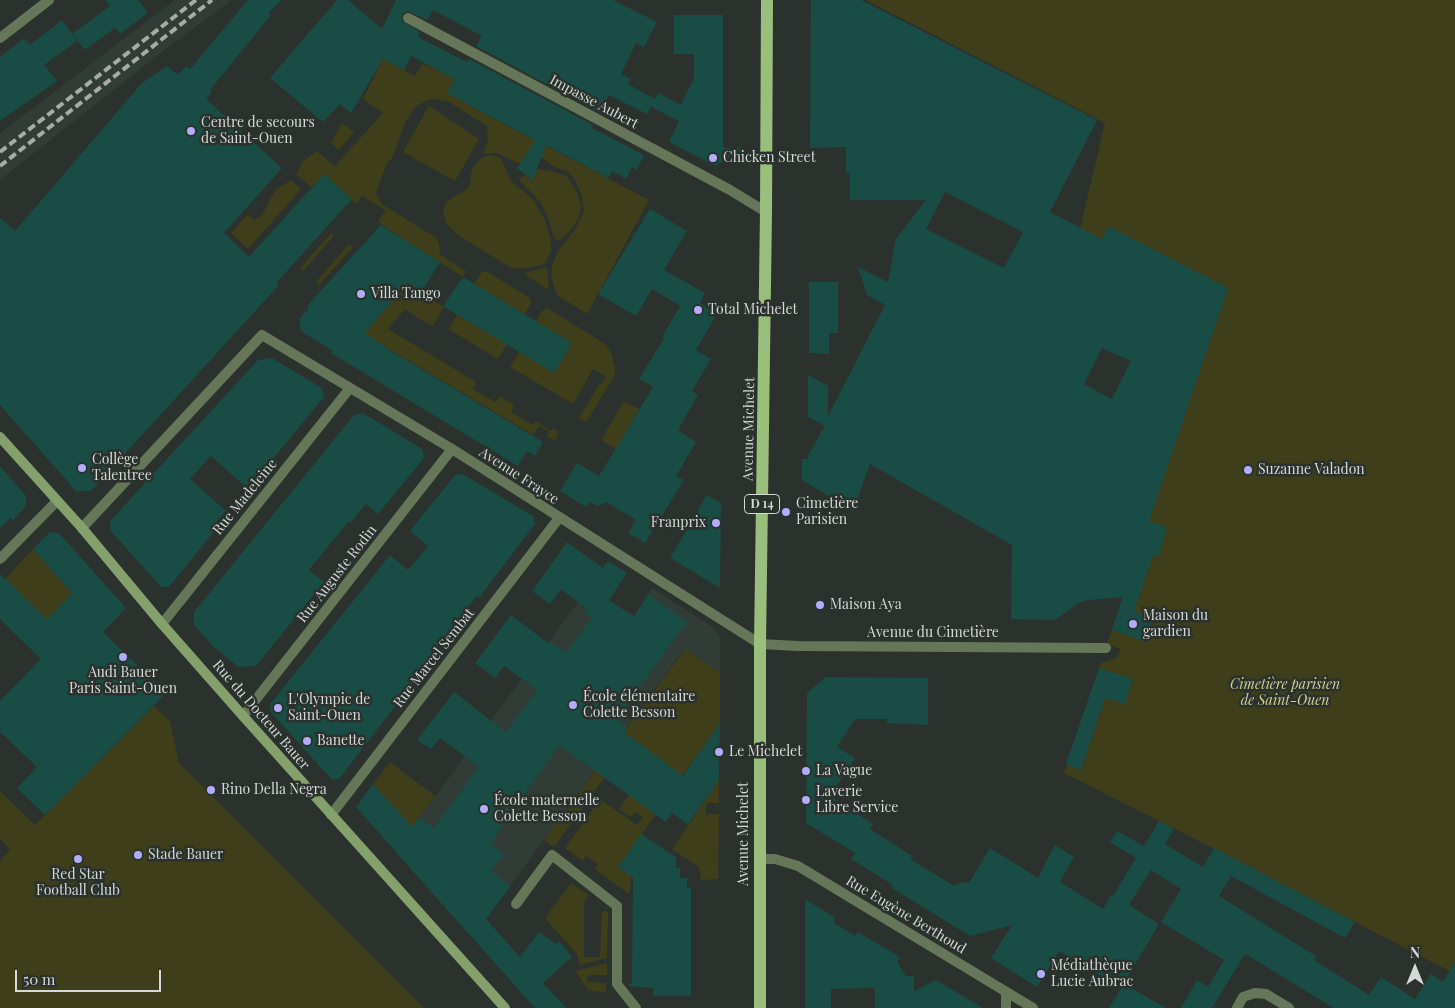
<!DOCTYPE html>
<meta charset="utf-8">
<style>
body{margin:0}
#map{position:relative;width:1455px;height:1008px;overflow:hidden;background:#2b312d;font-family:"Playfair Display",serif}
canvas{display:block}
.north{position:absolute;left:1390px;top:943px;width:50px;height:50px;-webkit-text-stroke:4px #2b312d;paint-order:stroke;rotate:0deg;font-size:14px;font-weight:700;line-height:20px;text-align:center;color:#d5d9d7}
.north::after{content:'';display:block;margin:auto;width:18px;height:22px;background:#d5d9d7;clip-path:polygon(50% 0,100% 100%,50% 72%,0 100%)}
.scale{position:absolute;left:15px;top:970px;width:146px;height:22px;box-sizing:border-box;border:2px solid #d5d9d7;border-top:0;padding-left:6px;font-size:15px;line-height:18px;white-space:nowrap;color:#d5d9d7;-webkit-text-stroke:4px #2b312d;paint-order:stroke}
</style>
<div id="map">
<canvas width="1455" height="1008"></canvas>
<div class="north">N</div>
<div class="scale">50 m</div>
</div>
<script>
const ctx = document.querySelector('canvas').getContext('2d');
ctx.lineJoin = 'round';
function fillPath(path, color) { ctx.fillStyle = color; ctx.fill(path, 'evenodd'); }
const toPath = rows => new Path2D(rows.map(r => 'M' + r).join(''));
function stroke(path, color, width, dash) { ctx.strokeStyle = color; ctx.lineWidth = width; ctx.lineCap = dash ? 'butt' : 'round'; ctx.setLineDash(dash || []); ctx.stroke(path); }
function label(font, color, halo, rows, align = 'center') {
  ctx.font = font + ' "Playfair Display",serif'; ctx.lineWidth = 5; ctx.setLineDash([]); ctx.textBaseline = 'middle'; ctx.strokeStyle = halo; ctx.fillStyle = color; for (const [text, x, y, turn = 0] of rows) {
    ctx.save(); ctx.translate(x, y); ctx.rotate((+turn || 0) * Math.PI / 180); ctx.textAlign = isNaN(turn) ? turn : align; if (halo) ctx.strokeText(text, 0, 0); ctx.fillText(text, 0, 0); ctx.restore();
  }
}
fillPath(toPath([
 [175,0,232,0,162,52,0,180,0,133],
 [589,587,634,616,652,588,713,627,720,637,720,672,684,649,472,938,395,851]
]), '#303c35');
fillPath(toPath([
 [866,0,1455,0,1455,974,1242,863,1064,773,1101,663,1117,658,1121,649,1107,644,1221,306,1079,233,1105,123],
 [383,59,415,76,422,64,432,67,455,79,447,93,455,97,473,95,468,105,649,200,587,314,557,295,551,276,552,266,558,251,576,228,584,211,581,193,574,178,568,172,553,166,541,157,518,163,497,153,483,154,488,140,487,126,449,102,435,99,427,100,414,108,407,119,392,158,387,163,376,192,382,204,436,238,439,243,440,255,466,271,463,277,378,222,385,210,362,196,357,204,324,174,311,187,296,174,303,161,317,151,335,166,383,113,363,99],
 [429,106,479,139,455,181,403,152],
 [342,123,354,132,339,150,331,143],
 [490,155,501,158,511,181,534,200,545,220,551,240,551,251,545,263,539,266,522,269,511,268,458,235,446,223,443,212,446,202,467,189,470,184,471,173,473,167,481,158],
 [537,169,551,171,567,176,578,195,581,205,579,218,570,231,560,240,555,239,554,236,545,211,540,202,520,181,520,178,526,175,533,180],
 [291,180,301,189,248,249,231,233,248,214,254,220,259,217,264,212,269,201,276,190],
 [332,232,333,237,303,271,300,268],
 [348,245,354,246,319,285,316,282],
 [544,268,547,269,548,271,549,286,547,289,526,275,527,272],
 [486,271,530,298,531,303,525,314,474,284,482,272],
 [407,284,444,307,433,326,418,318,405,309,388,329,476,382,473,389,495,402,500,396,514,405,511,412,533,425,536,421,551,431,553,428,557,430,558,435,555,441,547,436,549,432,539,426,533,435,364,334],
 [547,308,599,340,606,345,611,352,615,368,614,377,586,422,579,418,600,383,602,384,606,377,593,369,573,404,510,367,519,352,554,372,572,343,536,321,542,311],
 [457,315,507,344,498,359,448,329],
 [624,401,639,409,616,449,601,440],
 [33,549,72,593,47,619,5,579],
 [685,649,720,672,720,723,675,786,665,763,624,732],
 [154,706,170,721,179,763,424,1008,0,1008,0,861,10,850,0,838,0,791,35,825],
 [604,759,613,766,554,847,544,840],
 [390,762,435,796,412,827,373,784],
 [719,780,719,803,706,803,706,814,719,814,718,879,701,880,699,867,672,849],
 [629,795,656,814,618,867,631,876,630,893,629,894,595,869,598,864,586,856,583,861,565,848,600,799,637,825,643,817,635,812,631,817,619,809],
 [571,883,588,895,584,902,584,957,600,957,602,912,605,911,608,912,607,958,580,965,577,954,545,918],
 [607,963,607,975,588,975,587,982,606,983,606,992,589,991,575,971]
]), '#3f3e1b');
fillPath(toPath([
 [105,0,138,0,148,13,120,34,115,28,85,50,72,34,110,6],
 [248,0,282,0,268,13,271,15,210,90,212,92,206,99,282,168,224,233,249,257,324,174,352,199,277,282,279,285,91,491,76,491,0,405,0,218,15,231,142,83,167,66,178,75,186,66,190,69],
 [337,0,348,0,382,29,396,0,613,0,657,22,644,47,636,43,621,74,631,79,628,84,655,99,658,93,681,105,694,78,694,54,674,54,674,15,723,15,723,148,745,148,715,166,669,142,679,121,651,107,647,114,609,95,600,113,476,46,482,36,433,10,427,20,408,11,402,14,402,21,420,32,418,37,467,62,469,59,593,125,592,128,644,155,637,170,632,167,626,179,612,171,608,178,546,145,533,180,517,168,535,140,447,93,455,79,411,56,404,70,383,59,351,113,340,104,323,122,270,78],
 [811,0,861,0,1097,120,1050,212,1102,239,1108,226,1228,288,1149,521,1167,527,1159,557,1153,555,1134,611,1154,619,1146,642,1112,630,1123,597,1088,600,1077,604,1055,620,1011,619,1012,545,870,464,853,511,802,480,802,459,808,459,808,455,825,426,808,417,808,375,828,386,828,416,885,305,867,295,858,267,888,282,896,239,926,200,850,200,850,173,846,173,846,147,810,148],
 [945,192,1023,232,1004,268,926,229],
 [1102,348,1131,361,1112,399,1084,384],
 [62,20,77,41,44,65,57,81,0,121,0,57,24,38,30,45],
 [650,209,687,231,664,270,705,293,700,303,717,314,696,350,711,359,692,391,698,395,678,430,696,442,676,476,684,480,645,543,628,533,636,520,616,508,607,502,597,506,590,502,586,507,560,491,577,463,599,476,653,387,639,379,664,338,662,337,680,306,652,289,636,316,598,294],
 [381,225,440,262,421,293,407,284,365,333,391,351,543,442,535,456,527,451,518,466,331,353,333,351,301,331,299,319,309,308,307,306],
 [463,277,572,343,554,373,443,306],
 [809,282,838,282,838,333,829,333,829,354,809,353],
 [272,358,322,388,324,397,248,489,211,456,190,479,226,511,212,526,216,529,169,587,161,587,110,530,110,521,258,360],
 [363,413,422,449,424,458,378,514,366,504,350,523,348,522,309,570,324,582,256,666,238,667,217,649,216,650,194,625,194,612,354,415],
 [0,466,26,496,26,506,13,520,10,518,0,529],
 [463,474,533,516,535,524,479,598,477,596,446,636,448,638,442,646,424,664,426,666,339,779,332,780,270,711,271,703,390,555,408,570,428,546,410,531,455,475],
 [707,495,721,503,720,588,670,558],
 [50,532,59,533,126,608,103,632,166,693,45,815,17,788,37,767,0,732,0,701,41,659,0,619,0,574,47,619,72,593,33,549],
 [567,542,603,568,608,561,627,573,609,600,634,617,648,594,687,622,616,719,627,727,624,732,683,776,720,723,719,780,688,824,672,813,666,822,559,745,490,844,504,854,491,871,510,887,486,919,520,957,539,932,556,944,559,941,572,957,543,983,566,1008,535,1008,356,807,373,784,412,827,419,818,434,828,479,767,440,738,431,749,417,740,454,692,506,732,537,690,504,666,495,678,475,663,511,615,548,643,549,641,566,653,592,618,585,612,587,609,561,589,550,604,532,591],
 [1099,668,1133,679,1125,704,1105,698,1081,770,1066,764],
 [826,677,928,678,928,725,887,723,887,719,855,719,837,747,855,758,830,796,873,824,870,829,912,856,910,859,954,886,962,882,969,883,990,848,1038,878,1055,845,1074,857,1060,882,1103,909,1111,895,1113,896,1136,858,1110,842,1117,831,1144,846,1159,821,1174,829,1165,844,1203,867,1214,848,1355,922,1345,938,1231,876,1219,896,1316,956,1314,960,1369,995,1381,977,1415,999,1431,974,1443,982,1455,962,1455,1008,1334,1008,1245,954,1212,1008,1181,1008,1197,980,1208,987,1224,960,1161,922,1181,889,1151,870,1129,905,1159,924,1121,988,1059,951,1037,987,991,958,1012,925,970,936,892,888,893,885,851,859,855,853,806,823,807,693],
 [641,834,676,857,676,868,680,868,680,878,687,878,687,888,691,887,691,996,653,996,653,988,628,986,632,982,633,878,618,867],
 [805,899,834,917,834,923,855,936,858,932,900,957,897,962,906,976,914,976,914,991,936,980,983,1008,875,1008,875,988,831,989,831,1008,805,1008],
 [1124,984,1166,1008,1109,1008]
]), '#1a4c46');
stroke(toPath([
 [408,18,730,190,766,212],
 [0,38,49,0],
 [82,528,262,335,452,449,760,644,798,646,1106,648],
 [0,559,57,501],
 [162,624,350,388],
 [243,716,452,449],
 [331,815,559,518],
 [759,859,775,859,798,866,1033,1008],
 [516,904,552,855,617,906,617,984,636,1008],
 [1006,1008,1006,992],
 [1237,1008,1243,997,1255,993,1266,994,1289,1008]
]), '#657758', 10);
stroke(toPath([
 [0,437,82,528,162,624,243,716,505,1008]
]), '#83a06d', 10);
stroke(toPath([
 [760,1008,760,644,766,212,767,0]
]), '#9abf7d', 12);
stroke(toPath([
 [0,152,196,0],
 [0,166,212,0]
]), '#a6aaa8', 4, [8, 4]);
for (const [x, y, r, color] of [
 [191,131,5,"#b1adfa"],
 [713,158,5,"#b1adfa"],
 [361,294,5,"#b1adfa"],
 [698,310,5,"#b1adfa"],
 [82,468,5,"#b1adfa"],
 [1248,470,5,"#b1adfa"],
 [786,512,5,"#b1adfa"],
 [716,523,5,"#b1adfa"],
 [820,605,5,"#b1adfa"],
 [1133,624,5,"#b1adfa"],
 [123,657,5,"#b1adfa"],
 [573,705,5,"#b1adfa"],
 [278,708,5,"#b1adfa"],
 [307,741,5,"#b1adfa"],
 [719,752,5,"#b1adfa"],
 [806,771,5,"#b1adfa"],
 [211,790,5,"#b1adfa"],
 [806,800,5,"#b1adfa"],
 [484,809,5,"#b1adfa"],
 [138,855,5,"#b1adfa"],
 [78,859,5,"#b1adfa"],
 [1041,974,5,"#b1adfa"]
]) { const dot = new Path2D(); dot.arc(x, y, r, 0, 2 * Math.PI); ctx.fillStyle = color; ctx.fill(dot); stroke(dot, '#2b312d', 2); }
for (const [x, y, w] of [
 [762,504,35]
]) { const box = new Path2D(); box.roundRect(x - w / 2, y - 9.5, w, 19, 4); ctx.fillStyle = '#2b312d'; ctx.fill(box); stroke(box, '#d5d9d7', 1); }
label('bold 12px', '#d5d9d7', null, [
 ["D 14",762,504]
]);
label('14px', '#d5d9d7', '#2b312d', [
 ["Impasse Aubert",594,102,28],
 ["Avenue Michelet",749,429,-89],
 ["Avenue Frayce",519,476,33],
 ["Rue Madeleine",245,497,-51],
 ["Rue Auguste Rodin",337,574,-52],
 ["Avenue du Cimetière",933,633],
 ["Rue Marcel Sembat",434,658,-52],
 ["Rue du Docteur Bauer",261,715,49],
 ["Avenue Michelet",744,834,-90],
 ["Rue Eugène Berthoud",906,915,31]
]);
label('14px', '#d5d9d7', '#2b312d', [
 ["Centre de secours",201,123],
 ["de Saint-Ouen",201,139],
 ["Chicken Street",723,158],
 ["Villa Tango",371,294],
 ["Total Michelet",708,310],
 ["Collège",92,460],
 ["Talentree",92,476],
 ["Suzanne Valadon",1258,470],
 ["Cimetière",796,504],
 ["Parisien",796,520],
 ["Franprix",706,523,"right"],
 ["Maison Aya",830,605],
 ["Maison du",1143,616],
 ["gardien",1143,632],
 ["Audi Bauer",123,673,"center"],
 ["Paris Saint-Ouen",123,689,"center"],
 ["École élémentaire",583,697],
 ["Colette Besson",583,713],
 ["L'Olympic de",288,700],
 ["Saint-Ouen",288,716],
 ["Banette",317,741],
 ["Le Michelet",729,752],
 ["La Vague",816,771],
 ["Rino Della Negra",221,790],
 ["Laverie",816,792],
 ["Libre Service",816,808],
 ["École maternelle",494,801],
 ["Colette Besson",494,817],
 ["Stade Bauer",148,855],
 ["Red Star",78,875,"center"],
 ["Football Club",78,891,"center"],
 ["Médiathèque",1051,966],
 ["Lucie Aubrac",1051,982]
], 'left');
label('italic 14px', '#d2d08e', '#2b312d', [
 ["Cimetière parisien",1285,685],
 ["de Saint-Ouen",1285,701]
]);
</script>
